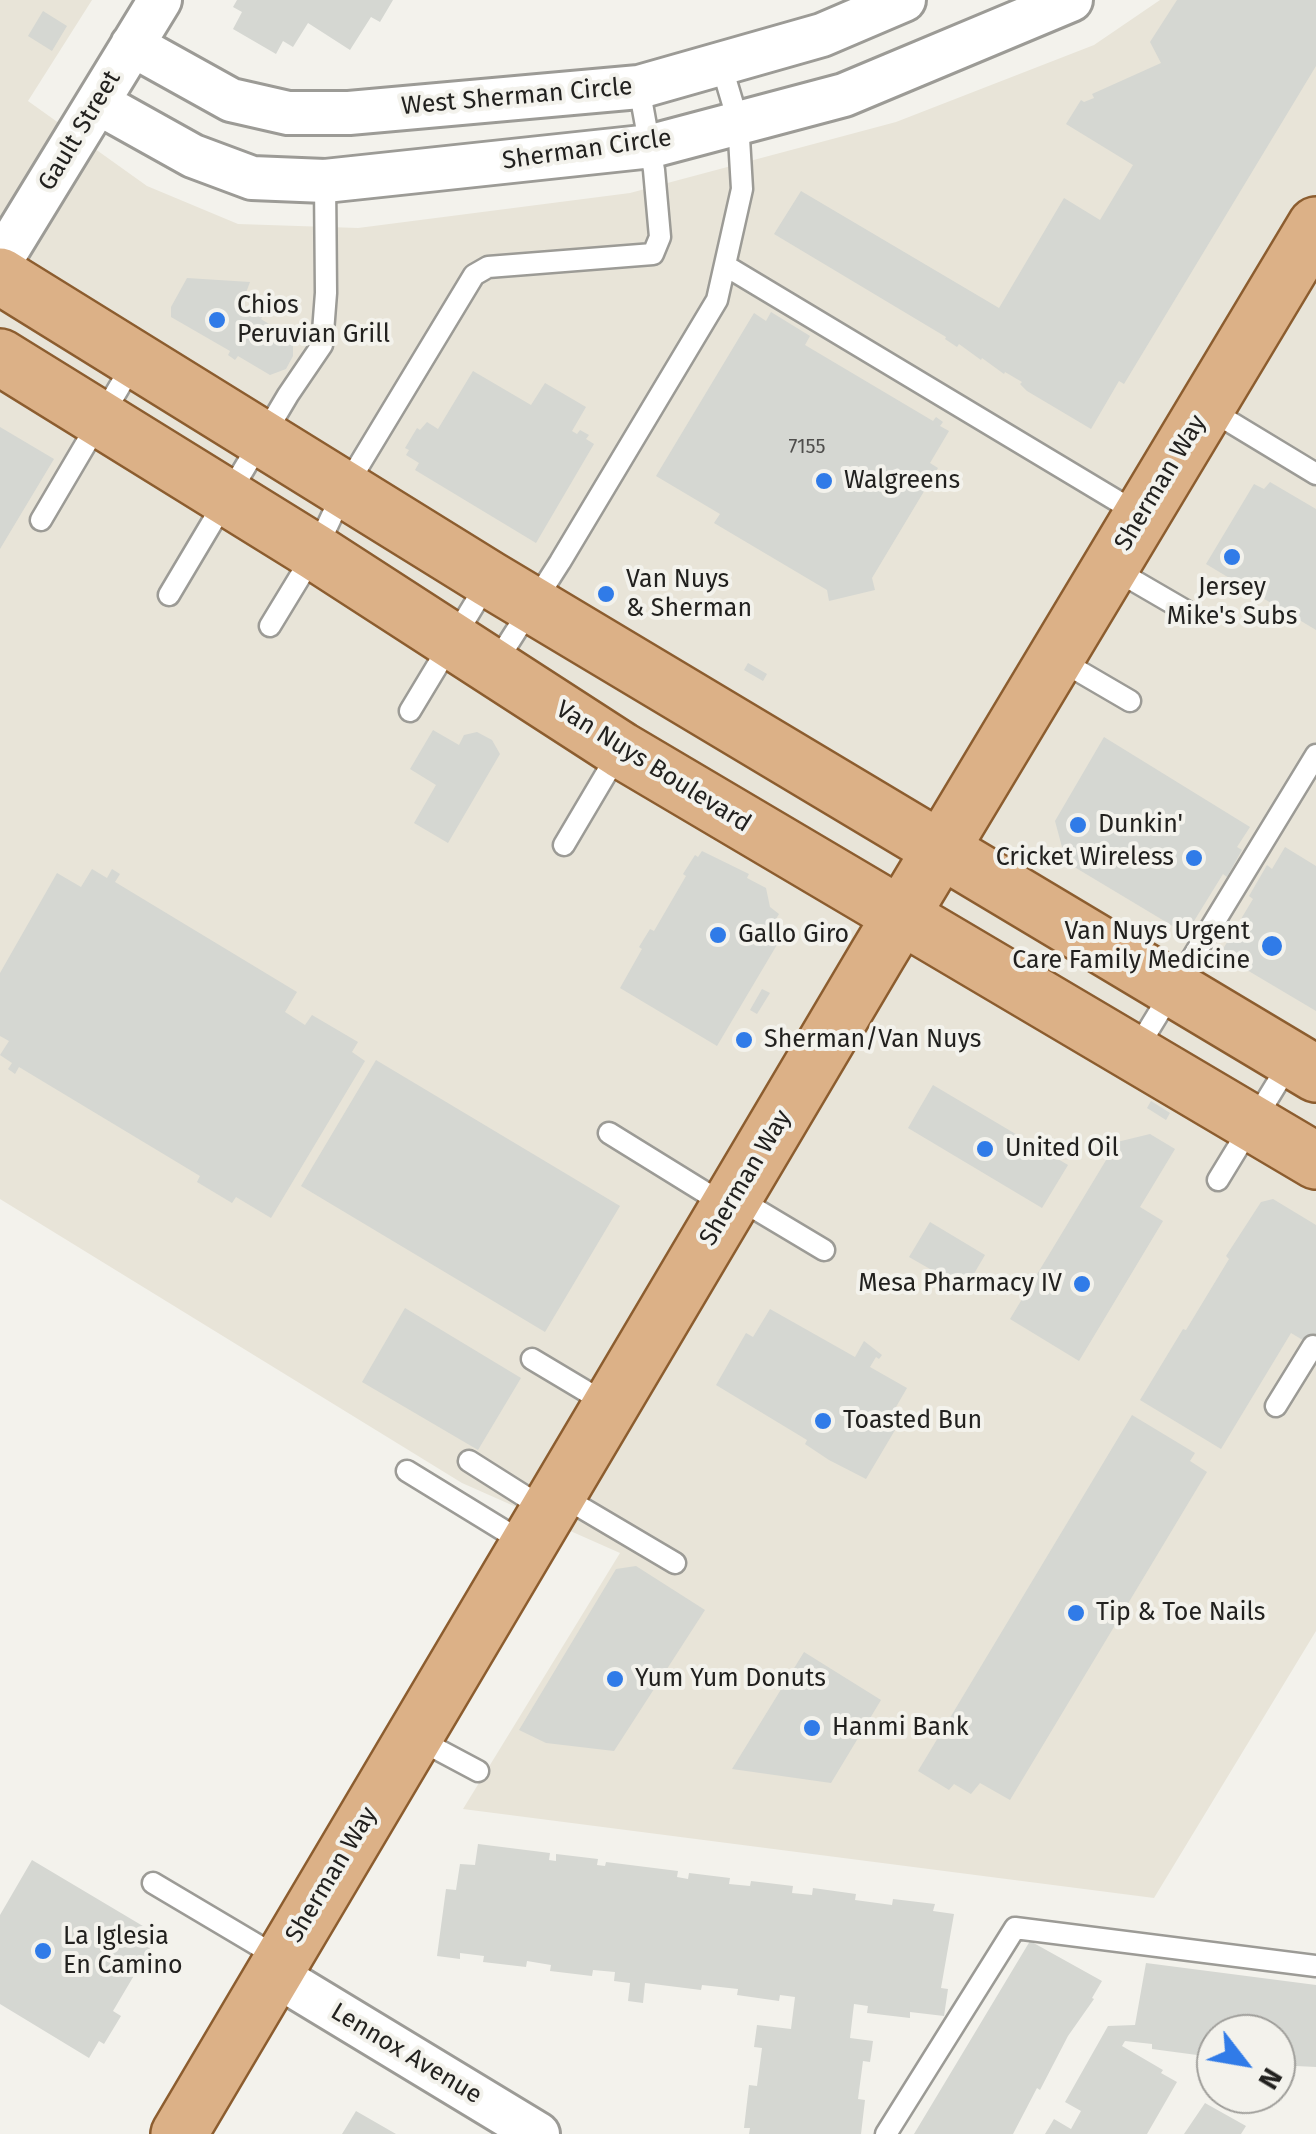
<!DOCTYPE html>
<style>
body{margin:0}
#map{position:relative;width:1316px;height:2134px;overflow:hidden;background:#f3f2ec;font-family:"Fira Sans",sans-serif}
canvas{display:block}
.north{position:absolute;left:1196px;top:2014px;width:100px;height:100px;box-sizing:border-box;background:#f3f2ec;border:2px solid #9f9e9a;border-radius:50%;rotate:121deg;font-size:28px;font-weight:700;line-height:40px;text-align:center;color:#22211f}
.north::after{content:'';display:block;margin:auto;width:35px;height:45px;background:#307be8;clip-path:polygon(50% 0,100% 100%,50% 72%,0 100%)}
</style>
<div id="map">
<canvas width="1316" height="2134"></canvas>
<div class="north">N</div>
</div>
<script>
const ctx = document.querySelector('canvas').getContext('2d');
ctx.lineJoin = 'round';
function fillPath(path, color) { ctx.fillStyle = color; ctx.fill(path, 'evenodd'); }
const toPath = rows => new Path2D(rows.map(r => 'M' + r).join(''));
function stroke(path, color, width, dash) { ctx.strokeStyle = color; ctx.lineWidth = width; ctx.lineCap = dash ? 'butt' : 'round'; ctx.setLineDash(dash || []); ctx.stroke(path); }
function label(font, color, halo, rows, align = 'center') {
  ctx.font = font + ' "Fira Sans",sans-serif'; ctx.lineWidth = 8; ctx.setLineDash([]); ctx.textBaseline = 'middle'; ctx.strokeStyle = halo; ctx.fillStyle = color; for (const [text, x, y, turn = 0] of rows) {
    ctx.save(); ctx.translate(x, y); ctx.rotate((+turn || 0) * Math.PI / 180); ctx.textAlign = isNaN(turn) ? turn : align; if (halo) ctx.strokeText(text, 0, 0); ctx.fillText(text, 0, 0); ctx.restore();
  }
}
fillPath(toPath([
 [0,0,92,0,28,101,147,186,238,224,358,228,630,193,896,122,1094,45,1160,0,1316,0,1316,1631,1154,1898,463,1809,620,1553,462,1483,0,1199]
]), '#e8e4d8');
fillPath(toPath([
 [237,0,393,0,380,22,371,17,350,50,308,23,293,47,283,41,276,54,233,29,242,12,233,7],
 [1177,0,1316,0,1316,66,1124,384,1119,381,1091,429,1027,391,1020,384,1022,382,1005,372,1004,374,982,358,981,360,959,344,957,347,945,339,946,337,774,234,801,191,999,308,1064,198,1100,220,1133,165,1066,124,1081,100,1084,102,1094,98,1092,94,1161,63,1150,42],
 [43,11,67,26,52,51,28,36],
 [187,278,250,282,241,306,263,316,261,319,293,339,293,356,286,369,270,375,238,356,235,360,228,355,230,351,171,317,171,307],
 [771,312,810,336,805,345,933,421,936,417,943,422,940,426,949,431,930,463,938,468,872,578,875,590,829,601,827,590,714,523,720,514,656,476,754,313,766,321],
 [473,371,531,405,545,383,586,407,572,431,577,434,580,430,589,435,586,439,594,444,536,543,415,470,419,463,406,455,409,450,405,448,417,428,420,430,427,422,438,429],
 [0,427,54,459,0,549],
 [1270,482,1316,509,1316,630,1206,564,1254,484,1264,489],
 [748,663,767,674,763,681,744,670],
 [433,730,459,745,464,735,477,732,492,740,500,754,448,843,414,823,436,785,410,769],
 [1104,737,1250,827,1237,847,1242,850,1227,877,1223,874,1186,934,1066,862,1055,821],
 [1285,847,1316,866,1316,1011,1220,954,1253,899,1249,896,1267,865,1272,869],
 [702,851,749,874,747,878,766,888,770,907,779,914,773,924,778,943,717,1046,620,988,642,949,639,947,650,929,654,931,686,876,683,874,695,855,698,857],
 [92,869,107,878,112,869,120,874,115,882,297,992,285,1012,305,1025,312,1015,358,1042,352,1052,365,1061,271,1218,236,1197,232,1203,197,1182,200,1176,19,1067,15,1074,8,1069,12,1063,0,1055,9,1041,0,1036,0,973,57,873,81,887],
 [762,989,770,993,757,1014,750,1010],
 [376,1060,620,1206,545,1332,301,1186],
 [933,1085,1068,1165,1042,1208,908,1128],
 [1151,1101,1170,1113,1166,1120,1147,1108],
 [1150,1134,1175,1149,1140,1207,1163,1221,1079,1361,1010,1319,1117,1142],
 [1273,1199,1316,1225,1316,1348,1291,1333,1221,1449,1140,1400,1183,1329,1186,1330,1229,1259,1226,1256,1261,1202],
 [930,1222,985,1255,965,1289,909,1257],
 [405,1308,521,1378,478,1450,362,1382],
 [770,1309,855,1357,864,1341,882,1355,879,1359,876,1357,870,1367,907,1388,889,1419,898,1425,866,1479,829,1460,805,1444,807,1440,716,1385,746,1333,753,1337],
 [1132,1415,1195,1453,1190,1461,1207,1472,1010,1800,980,1783,971,1794,954,1784,949,1790,918,1771],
 [636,1566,705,1610,614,1751,546,1743,519,1730,616,1569],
 [804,1652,881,1700,831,1783,732,1769],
 [478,1844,550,1853,549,1860,556,1861,556,1854,598,1859,597,1865,605,1866,606,1862,678,1871,677,1877,688,1879,689,1873,730,1878,729,1884,750,1886,751,1881,793,1886,792,1893,812,1895,813,1888,856,1894,855,1900,892,1905,893,1899,935,1904,933,1911,954,1914,941,1988,948,1989,944,2016,910,2012,910,2018,867,2013,868,2006,854,2004,850,2038,873,2041,870,2062,863,2061,858,2099,865,2100,861,2134,749,2134,750,2128,744,2128,749,2085,757,2086,762,2048,754,2047,757,2025,791,2029,795,1997,780,1995,779,2001,737,1995,738,1989,702,1985,701,1990,645,1983,643,2003,628,2001,630,1983,614,1981,615,1972,593,1970,592,1976,550,1971,551,1965,527,1961,526,1967,483,1962,484,1956,460,1953,460,1959,437,1956,446,1889,456,1890,460,1864,475,1865],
 [32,1860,158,1935,113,2011,121,2016,104,2044,99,2041,89,2058,0,2004,0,1915],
 [1030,1941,1102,1981,1092,1998,1094,1999,1068,2036,1040,2090,1037,2088,1013,2134,914,2134],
 [1146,1963,1316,1985,1316,2067,1276,2065,1276,2034,1216,2034,1216,2054,1212,2057,1152,2049,1152,2044,1125,2041,1122,2046,1163,2070,1161,2073,1177,2082,1147,2134,1045,2134,1054,2119,1071,2129,1081,2111,1065,2102,1108,2026,1135,2025],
 [1205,2103,1246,2126,1241,2134,1184,2134],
 [356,2111,396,2134,342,2134]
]), '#d5d7d2');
const service = toPath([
 [726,266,1139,514],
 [1207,408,1316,474],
 [41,520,134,362],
 [1112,568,1186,611],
 [169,595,288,395,322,345,326,293,325,181],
 [270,626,315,552,344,490,474,275,488,267,653,254,660,237,654,170,639,87],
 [1058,659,1130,701],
 [495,664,560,562,717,300,742,189,738,121,721,64],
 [410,711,489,580],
 [564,845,619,752],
 [1135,1052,1316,755],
 [609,1133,727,1206],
 [1218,1180,1290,1062],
 [737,1198,824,1250],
 [532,1359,609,1405],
 [1276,1406,1313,1346],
 [469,1461,548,1511],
 [407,1471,526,1544],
 [560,1495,675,1563],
 [416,1738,478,1771],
 [153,1883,281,1959],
 [886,2134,1015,1928,1316,1966]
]);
const minor = toPath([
 [132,45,231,100,288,113,349,113,639,87,822,35,904,0],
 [98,103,193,156,252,178,325,181,652,146,844,95,1071,0],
 [0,262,160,0],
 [274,1974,538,2134]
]);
const primary = toPath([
 [0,276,489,579,1316,1074],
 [0,357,315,552,621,750,1316,1161],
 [179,2134,878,954,1316,225]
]);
stroke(service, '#9c9b96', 25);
stroke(minor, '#9c9b96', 48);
stroke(primary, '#8c5d2f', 60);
stroke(service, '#fff', 20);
stroke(minor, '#fff', 42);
stroke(primary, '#dcb187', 55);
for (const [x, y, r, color] of [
 [217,320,10,"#307be8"],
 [824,481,10,"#307be8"],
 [1232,557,10,"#307be8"],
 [606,594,10,"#307be8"],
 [1078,825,10,"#307be8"],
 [1194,858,10,"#307be8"],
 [718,935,10,"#307be8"],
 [1272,946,12,"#307be8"],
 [744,1040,10,"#307be8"],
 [985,1149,10,"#307be8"],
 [1082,1284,10,"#307be8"],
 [823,1421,10,"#307be8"],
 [1076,1613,10,"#307be8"],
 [615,1679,10,"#307be8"],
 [812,1728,10,"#307be8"],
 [43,1951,10,"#307be8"]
]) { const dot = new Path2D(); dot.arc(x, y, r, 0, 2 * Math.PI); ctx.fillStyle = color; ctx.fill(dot); stroke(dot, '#f3f2ec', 4); }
label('20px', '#4f4e4c', null, [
 ["7155",807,447]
]);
label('25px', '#22211f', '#f3f2ec', [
 ["West Sherman Circle",517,97,-5],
 ["Gault Street",80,131,-59],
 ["Sherman Circle",587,150,-8],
 ["Sherman Way",1161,483,-59],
 ["Van Nuys Boulevard",653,767,32],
 ["Sherman Way",746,1178,-59],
 ["Sherman Way",332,1875,-59],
 ["Lennox Avenue",406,2054,31]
]);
label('25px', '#22211f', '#f3f2ec', [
 ["Chios",237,306],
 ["Peruvian Grill",237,335],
 ["Walgreens",844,481],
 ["Van Nuys",626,580],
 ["& Sherman",626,609],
 ["Jersey",1232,588,"center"],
 ["Mike's Subs",1232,617,"center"],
 ["Dunkin'",1098,825],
 ["Cricket Wireless",1174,858,"right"],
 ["Van Nuys Urgent",1250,932,"right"],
 ["Care Family Medicine",1250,961,"right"],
 ["Gallo Giro",738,935],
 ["Sherman/Van Nuys",764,1040],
 ["United Oil",1005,1149],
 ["Mesa Pharmacy IV",1062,1284,"right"],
 ["Toasted Bun",843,1421],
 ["Tip & Toe Nails",1096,1613],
 ["Yum Yum Donuts",635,1679],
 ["Hanmi Bank",832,1728],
 ["La Iglesia",63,1937],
 ["En Camino",63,1966]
], 'left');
</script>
